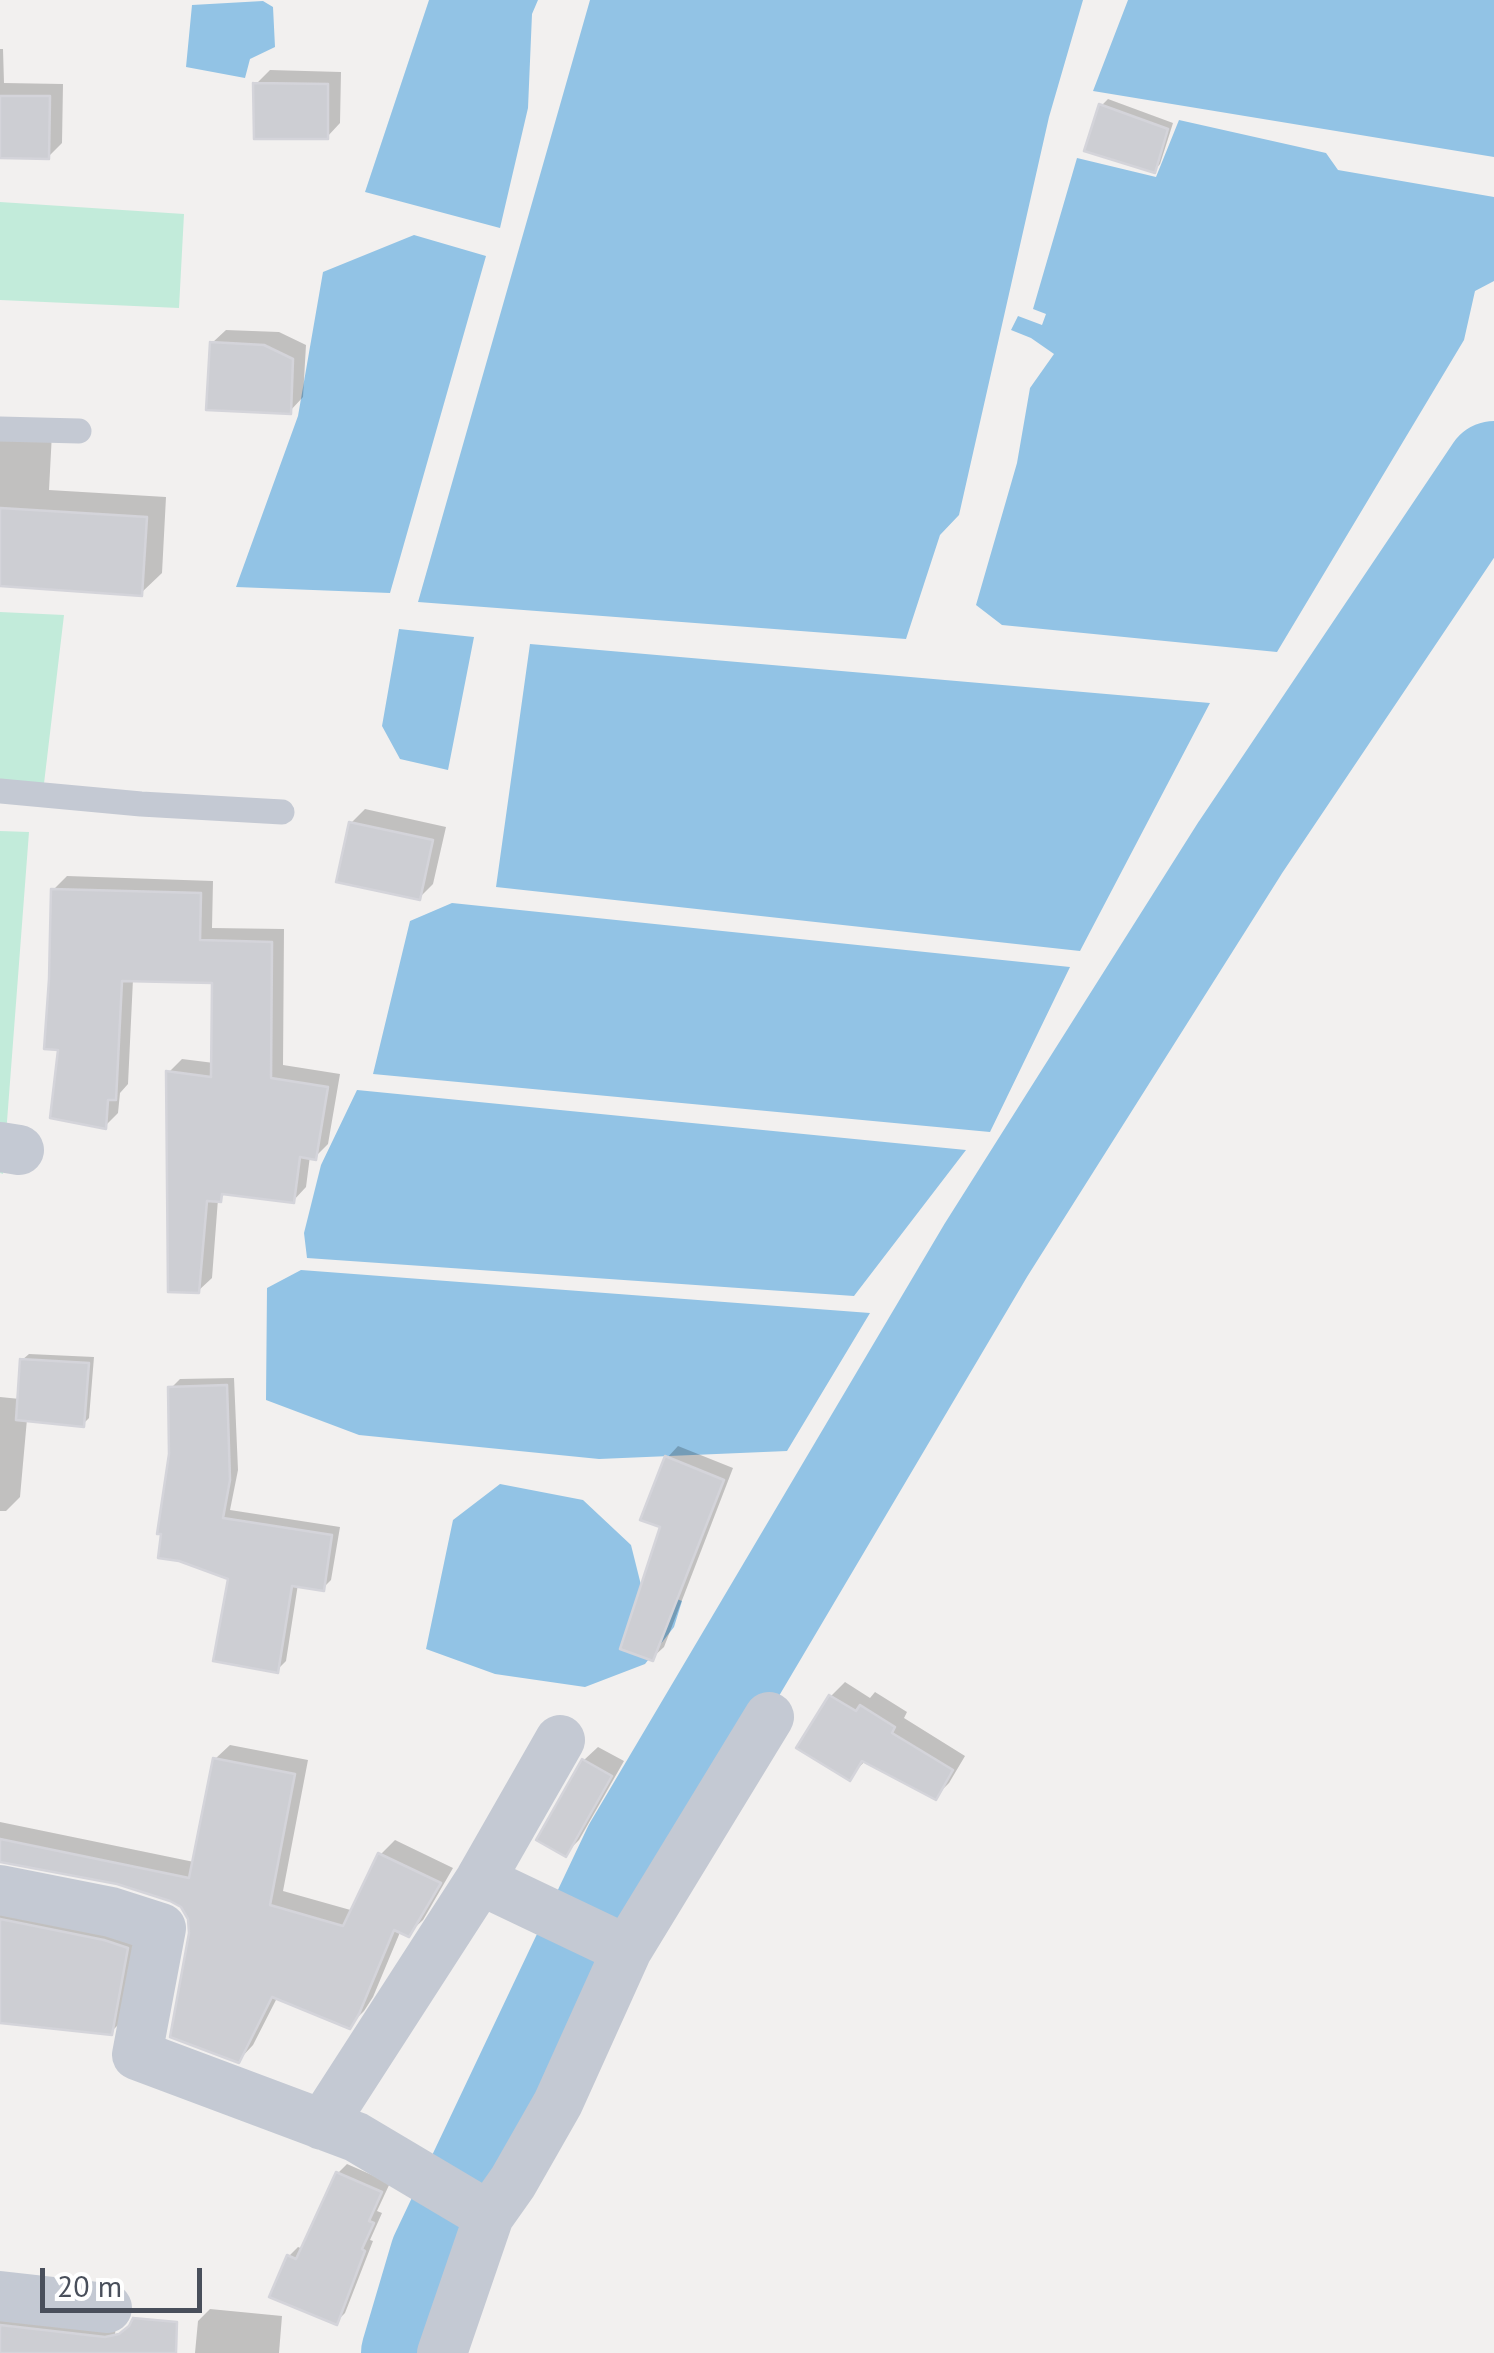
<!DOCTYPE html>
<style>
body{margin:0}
#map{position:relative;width:1494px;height:2353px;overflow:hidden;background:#f2f0ef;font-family:"PT Sans",sans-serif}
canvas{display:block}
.scale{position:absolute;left:40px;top:2268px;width:162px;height:45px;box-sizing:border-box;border:5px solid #494f5b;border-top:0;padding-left:12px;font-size:30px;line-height:35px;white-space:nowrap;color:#494f5b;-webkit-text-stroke:8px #fff;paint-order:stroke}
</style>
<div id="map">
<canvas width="1494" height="2353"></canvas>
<div class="scale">20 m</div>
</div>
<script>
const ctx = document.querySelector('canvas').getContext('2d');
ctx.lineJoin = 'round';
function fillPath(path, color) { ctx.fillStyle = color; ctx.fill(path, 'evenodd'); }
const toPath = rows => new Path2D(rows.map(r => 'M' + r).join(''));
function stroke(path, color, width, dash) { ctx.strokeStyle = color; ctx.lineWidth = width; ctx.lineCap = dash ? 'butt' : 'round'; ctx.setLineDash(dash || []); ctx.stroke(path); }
fillPath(toPath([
 [0,202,184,214,179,308,0,300],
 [0,612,64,615,43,792,0,788],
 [0,831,29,832,3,1174,0,1173]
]), '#c2ebda');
fillPath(toPath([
 [429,0,538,0,532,14,528,108,500,228,365,192],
 [590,0,1083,0,1049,117,959,515,940,535,906,639,418,602],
 [1128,0,1494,0,1494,157,1093,91],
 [263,1,273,7,275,47,250,59,245,78,186,67,192,5],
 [1179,120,1326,153,1338,170,1494,197,1494,281,1475,291,1464,340,1277,652,1002,625,976,605,1017,463,1030,388,1054,354,1031,338,1011,330,1018,316,1042,325,1046,314,1033,309,1077,158,1156,177],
 [414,235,486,256,390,593,236,587,298,416,323,272],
 [399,629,474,637,448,770,400,759,382,726],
 [530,644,1210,703,1080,951,496,887],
 [452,903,1070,967,990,1132,373,1074,410,921],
 [357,1090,966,1150,854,1296,307,1258,304,1233,321,1165],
 [301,1270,870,1313,787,1451,599,1459,359,1435,266,1400,267,1288],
 [500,1484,583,1500,631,1545,641,1585,682,1601,674,1627,645,1664,585,1687,495,1674,426,1649,453,1520]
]), '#92c3e5');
fillPath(toPath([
 [0,49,3,49,4,83,63,84,62,143,48,157,0,156],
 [270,70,341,72,340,123,327,137,256,84],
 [1108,99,1173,123,1160,164,1154,171,1101,106],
 [226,330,279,332,306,345,303,397,290,411,212,343],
 [0,430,52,433,49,490,166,497,162,573,141,593,0,584],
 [365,809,446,827,433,884,419,898,351,823],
 [67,876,213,881,212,928,284,929,283,1065,340,1074,328,1144,315,1157,310,1156,306,1187,293,1201,228,1192,218,1199,212,1278,198,1291,169,1072,182,1059,214,1063,214,980,133,979,128,1084,120,1093,118,1113,105,1126,61,1047,53,890],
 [29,1354,94,1357,89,1418,83,1424,27,1419,20,1497,6,1511,0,1511,0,1397,20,1399,22,1360],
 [234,1378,238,1470,230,1510,340,1527,331,1580,323,1588,298,1584,286,1661,277,1670,171,1454,171,1388,180,1379],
 [678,1446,733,1468,664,1647,652,1658,667,1458],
 [845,1682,870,1698,875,1692,907,1712,904,1718,965,1756,949,1783,935,1797,866,1760,849,1778,800,1747,831,1696],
 [230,1745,308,1760,283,1891,354,1911,380,1855,395,1840,453,1868,423,1920,408,1934,401,1930,373,1997,364,2011,349,2026,278,1996,253,2045,239,2060,192,1934,191,1918,183,1905,120,1882,0,1860,0,1822,194,1862,215,1759],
 [598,1747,624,1761,579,1840,565,1854,539,1839,584,1760],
 [0,1900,141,1933,125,2018,111,2032,0,2020],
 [347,2164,390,2183,377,2211,382,2213,370,2240,373,2241,345,2313,336,2322,289,2256,298,2247,303,2249,338,2173],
 [0,2309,116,2325,113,2353,0,2353],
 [210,2309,282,2316,279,2353,195,2353,198,2321]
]), '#0003');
stroke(toPath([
 [410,2353,439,2255,632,1848,986,1250,1240,848,1494,470]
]), '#92c3e5', 98);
const building = toPath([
 [253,83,328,84,328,139,254,139,253,83],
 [0,96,50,96,49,159,0,158,0,96],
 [1099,104,1168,129,1155,173,1084,151,1099,104],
 [210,342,264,345,293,359,291,414,206,410,210,342],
 [0,508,147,517,142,596,0,586,0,508],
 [349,822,433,840,420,900,336,882,349,822],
 [51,889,201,893,200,940,272,942,271,1078,328,1087,316,1160,300,1157,294,1203,222,1194,221,1202,207,1201,199,1293,168,1292,166,1071,211,1077,212,983,122,981,116,1100,108,1100,106,1129,50,1118,58,1050,44,1049,49,979,51,889],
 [20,1359,89,1363,84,1427,16,1420,20,1359],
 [227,1385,230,1480,223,1518,332,1535,324,1591,292,1586,278,1673,213,1661,228,1579,179,1561,158,1558,161,1534,157,1534,169,1454,168,1387,227,1385],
 [665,1456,724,1480,653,1661,620,1649,660,1527,640,1520,665,1456],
 [829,1695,856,1711,860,1705,895,1727,892,1733,953,1770,936,1800,862,1761,850,1781,796,1748,829,1695],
 [213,1758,295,1774,270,1905,343,1926,378,1853,441,1883,409,1937,394,1930,359,2014,350,2029,272,1997,239,2063,170,2037,189,1933,188,1919,181,1907,170,1901,117,1884,0,1862,0,1839,189,1878,213,1758],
 [582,1759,612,1776,566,1857,536,1840,582,1759],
 [0,1919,104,1940,128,1948,112,2035,0,2023,0,1919],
 [336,2172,382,2192,369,2221,374,2223,362,2249,365,2251,337,2325,269,2297,287,2255,296,2259,336,2172],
 [133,2318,177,2322,176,2353,0,2353,0,2325,105,2337,119,2334,129,2326,133,2318]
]);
fillPath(building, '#cdced3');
stroke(building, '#d4d4da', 2.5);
stroke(toPath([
 [0,429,79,431],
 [0,791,141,804,282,812]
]), '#c4c9d3', 25);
stroke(toPath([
 [0,1147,19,1150],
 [480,1880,627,1950],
 [0,1890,111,1912,161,1928,137,2055,356,2137,489,2216],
 [322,2125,480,1880,560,1740],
 [0,2296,107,2308],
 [442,2353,489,2216,513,2182,558,2103,627,1950,769,1717]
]), '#c4c9d3', 50);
</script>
